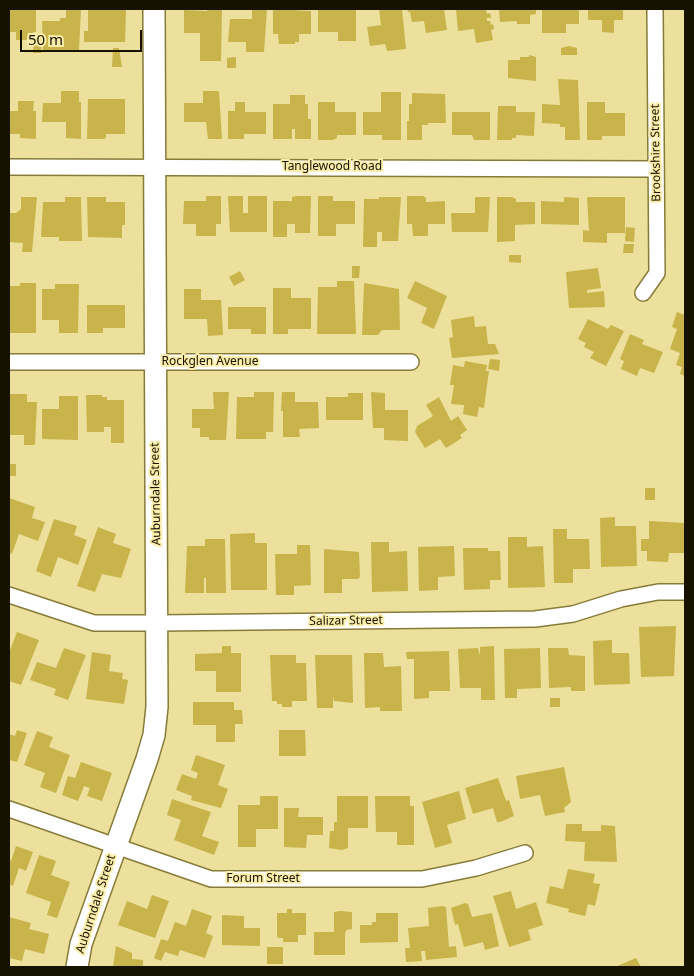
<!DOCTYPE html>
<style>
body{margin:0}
#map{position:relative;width:694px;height:976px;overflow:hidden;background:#ece09c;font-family:"Noto Sans",sans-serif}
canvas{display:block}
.frame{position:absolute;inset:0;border:10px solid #171200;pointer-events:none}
.scale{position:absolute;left:20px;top:30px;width:122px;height:22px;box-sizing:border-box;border:2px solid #171200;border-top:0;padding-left:6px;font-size:15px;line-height:18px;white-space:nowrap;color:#171200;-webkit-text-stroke:4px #faeda9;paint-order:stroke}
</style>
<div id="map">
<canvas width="694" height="976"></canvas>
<div class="frame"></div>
<div class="scale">50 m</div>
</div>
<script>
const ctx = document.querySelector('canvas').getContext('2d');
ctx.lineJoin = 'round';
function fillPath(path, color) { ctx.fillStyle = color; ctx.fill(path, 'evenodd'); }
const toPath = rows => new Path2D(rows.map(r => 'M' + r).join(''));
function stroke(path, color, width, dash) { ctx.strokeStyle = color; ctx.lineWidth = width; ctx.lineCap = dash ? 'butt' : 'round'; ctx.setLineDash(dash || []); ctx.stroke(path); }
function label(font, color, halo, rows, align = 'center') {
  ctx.font = font + ' "Noto Sans",sans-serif'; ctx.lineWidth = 4; ctx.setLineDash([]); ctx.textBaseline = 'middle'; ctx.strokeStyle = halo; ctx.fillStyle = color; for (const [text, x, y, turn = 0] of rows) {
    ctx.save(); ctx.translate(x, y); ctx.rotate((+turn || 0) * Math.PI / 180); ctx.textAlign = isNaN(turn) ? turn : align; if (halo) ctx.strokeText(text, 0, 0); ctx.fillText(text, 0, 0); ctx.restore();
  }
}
fillPath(toPath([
 [9,9,36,9,36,32,33,32,33,40,16,40,16,32,9,32],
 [66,9,81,9,79,50,43,51,42,21,60,21,60,18,66,18],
 [88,9,126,10,125,42,84,42,84,31,88,31],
 [207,9,222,9,221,61,200,61,200,33,184,33,184,10,207,11],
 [252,9,267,9,264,52,246,52,246,42,228,42,230,19,252,19],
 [273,9,311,11,311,34,299,34,299,42,295,42,295,44,279,44,278,34,273,34],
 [318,9,356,9,356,41,338,41,338,32,318,32],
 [379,9,402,9,406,49,387,51,385,44,370,46,367,27,381,25],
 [407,9,444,9,447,30,426,33,424,21,412,22,410,12,408,12],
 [456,9,486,9,487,14,490,13,491,18,487,18,487,21,490,21,491,25,493,24,494,29,491,30,493,40,476,43,474,29,458,31],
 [499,9,536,9,536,14,530,15,530,24,517,24,517,21,500,22],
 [542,9,579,9,579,24,566,24,566,33,542,33],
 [588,9,623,9,623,20,614,20,614,33,602,32,602,20,588,20],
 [34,38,42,38,41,53,33,53],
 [569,46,577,48,577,55,561,55,561,48],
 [113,48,119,48,122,67,112,67],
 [529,55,536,57,536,81,508,78,508,60,520,60,520,57,529,57],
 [236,57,236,68,227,68,227,58],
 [558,79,578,80,580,140,565,140,565,127,560,127,560,124,542,123,542,104,560,105],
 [61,91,79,91,79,102,81,102,81,139,66,138,66,122,42,122,43,103,61,103],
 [203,91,219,91,222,139,208,139,206,122,184,122,184,103,203,103],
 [381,92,401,92,401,140,382,140,382,135,363,135,363,112,381,112],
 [412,93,445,94,446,123,428,123,428,125,422,125,422,140,407,140,407,121,409,121,409,104,412,104],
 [290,95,305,95,305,104,308,104,308,119,311,119,311,139,295,139,295,129,292,129,292,139,273,139,273,104,290,104],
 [88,99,125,99,125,134,106,134,106,138,103,139,87,139],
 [18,101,34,101,33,111,36,111,36,139,20,138,20,134,9,134,9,111,18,111],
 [235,102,245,102,245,112,266,112,266,134,244,134,244,139,228,139,228,111,235,111],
 [318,102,335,102,335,112,356,112,356,135,337,135,337,138,333,140,318,140],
 [587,102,605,102,605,113,625,113,625,136,602,136,602,140,587,140],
 [498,106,516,106,516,112,535,112,534,136,516,135,516,138,512,138,512,140,497,140],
 [452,112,490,112,490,140,474,140,472,135,452,135],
 [206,196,221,196,221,224,216,224,216,236,196,236,196,224,183,224,184,201,206,201],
 [228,196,243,196,243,213,248,213,248,196,267,196,267,232,230,232],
 [296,196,311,196,310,233,295,233,295,224,287,224,287,237,273,237,273,201,292,201,292,197],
 [318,196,333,196,333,201,355,201,355,224,336,224,336,236,318,236],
 [407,196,423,196,426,198,426,202,445,201,445,224,428,224,428,236,413,236,412,224,407,224],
 [21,197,37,197,32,252,22,252,23,243,9,242,9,213,16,213,21,209],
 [65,197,81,197,82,241,59,241,59,237,41,237,43,202,65,202],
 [87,197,106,197,106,202,125,202,125,225,122,225,122,238,88,237],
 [379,197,401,197,398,241,382,241,382,232,377,232,377,247,363,247,364,199,379,199],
 [475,197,490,197,488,232,452,232,451,213,475,213],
 [497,197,512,197,516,199,516,202,535,202,535,224,515,225,515,241,497,242],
 [564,197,579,198,579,225,541,224,541,201,564,202],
 [587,197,625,197,625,233,607,233,607,243,583,242,583,230,589,231],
 [626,227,635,228,634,242,625,241],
 [624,244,634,244,633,253,623,253],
 [509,255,521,255,521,263,509,262],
 [352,266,360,266,359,278,352,278],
 [598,268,601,288,587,290,587,293,604,291,605,307,569,308,566,272],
 [240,271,245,280,234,286,229,277],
 [337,281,354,281,356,334,317,334,318,287,337,287],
 [415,281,447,296,434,329,421,323,427,308,407,298],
 [20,283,36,283,36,333,9,333,9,286,20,286],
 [364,283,399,289,400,330,382,330,378,335,362,335],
 [55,284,79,284,78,333,59,333,59,320,42,320,42,289,55,289],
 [273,288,291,288,291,298,311,298,311,329,288,329,288,334,273,334],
 [184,289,201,289,201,300,221,300,223,335,208,336,207,319,184,319],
 [87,305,125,305,125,328,103,328,103,333,87,333],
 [228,307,266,307,266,334,251,334,251,329,228,329],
 [677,312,685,315,685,376,680,374,682,367,676,365,680,353,670,349,677,329,672,327],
 [474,316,475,327,486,326,488,344,495,344,499,354,452,358,449,338,453,337,451,320],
 [588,319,608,329,611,325,624,331,606,366,590,358,594,352,584,347,586,343,578,339],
 [630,334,644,340,642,344,663,352,654,373,640,368,637,376,621,369,624,361,620,359],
 [490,359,500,360,499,371,488,369],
 [465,361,487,365,486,371,489,371,484,408,479,407,477,417,463,414,464,405,451,404,454,385,450,385,453,365,464,367],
 [213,392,229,392,226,440,209,440,209,437,200,437,200,428,192,428,192,409,214,409],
 [254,392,274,392,273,432,266,432,266,439,236,439,237,397,254,397],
 [282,392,295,392,295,402,318,402,319,428,299,429,300,437,283,437,283,411,281,411],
 [371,392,385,393,385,410,408,410,408,441,384,440,384,428,373,428],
 [348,393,363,393,363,420,326,420,326,397,348,397],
 [9,394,27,394,27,402,37,402,35,445,24,445,24,435,9,435],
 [86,395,102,395,102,397,107,397,107,400,124,400,124,443,111,443,111,427,104,427,104,432,87,432],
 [59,396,78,396,78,440,42,439,42,409,59,409],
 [439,397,451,421,458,416,467,430,460,435,462,438,446,448,440,439,425,448,415,432,417,426,433,416,426,405],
 [9,464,16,464,16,476,9,476],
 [645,488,655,488,655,500,645,500],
 [9,498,35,507,32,518,45,522,38,541,19,534,12,554,9,553],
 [615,517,615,526,636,526,637,566,601,567,600,518],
 [54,519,77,526,74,535,87,540,78,565,58,557,51,577,36,571],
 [649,521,684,523,684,553,669,553,668,562,647,561,647,551,641,551,641,539,649,539],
 [98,527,116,534,113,543,131,549,121,578,102,574,95,592,77,586],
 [553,529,567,529,567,539,589,539,590,569,573,569,573,583,554,583],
 [255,533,255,543,267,543,267,590,231,590,230,534],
 [508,537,527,537,527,547,543,546,545,587,508,588],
 [205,539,225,539,226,593,206,593,206,578,204,578,204,593,185,593,187,546,205,546],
 [371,542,389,542,389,552,407,551,408,591,372,592],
 [297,545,310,545,311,585,294,586,294,595,276,595,275,554,297,554],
 [454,546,455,576,438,577,438,590,419,591,418,547],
 [463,548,488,548,488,551,500,551,501,580,490,580,490,589,464,590],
 [324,549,359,552,360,577,358,579,342,579,342,593,324,593],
 [676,626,674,676,641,677,639,627],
 [17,632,39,640,21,685,9,681,9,653],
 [612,640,612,653,629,653,630,684,594,685,593,641],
 [222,646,231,646,231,653,241,653,241,692,216,692,216,671,195,671,195,654,222,653],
 [494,646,495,700,481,700,481,688,460,688,458,649,478,648,480,656,480,647],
 [64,648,86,655,68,700,54,695,56,689,30,680,37,662,56,668],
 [540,648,541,688,517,689,517,698,505,698,504,649],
 [548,648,568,648,569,655,585,656,585,691,571,691,571,687,549,688],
 [449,651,450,691,429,691,429,698,414,699,414,659,407,659,406,652],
 [92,652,111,655,109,671,123,673,122,679,128,680,124,704,86,699],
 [364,653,383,653,384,667,401,666,402,711,380,711,380,707,365,708],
 [270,655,296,655,296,663,306,663,307,701,292,701,292,707,282,707,282,704,277,704,277,701,272,701],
 [315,655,352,655,353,703,334,701,333,696,333,708,317,708],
 [550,698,560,698,560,707,550,707],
 [193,702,234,702,234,710,242,710,243,724,235,724,235,742,216,742,216,725,193,725],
 [17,730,27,733,17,762,9,760,9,734,15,736],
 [279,730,305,730,306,756,279,756],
 [37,731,53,737,49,747,70,755,56,793,40,787,45,773,24,765],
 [196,755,225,765,218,785,228,789,221,808,191,800,192,796,176,790,182,774,196,779,198,773,191,770],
 [81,762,112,773,102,801,87,796,90,788,84,786,78,801,62,795,68,776,75,778],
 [564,767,571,802,564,808,565,812,545,816,540,795,520,799,516,776],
 [498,778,506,801,509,800,514,816,500,822,497,822,493,808,473,814,465,788],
 [459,791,466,819,447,825,452,843,435,848,422,802],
 [260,796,278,796,278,829,256,829,256,847,238,847,238,805,260,805],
 [337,796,368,796,368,828,348,828,348,848,342,850,329,848,330,831,334,831,334,822,337,822],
 [375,796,410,796,410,806,414,806,414,845,397,845,397,832,376,832],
 [172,799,211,812,202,836,219,842,214,855,174,840,181,820,167,815],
 [284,808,299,808,298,817,323,817,323,835,307,835,306,848,284,847],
 [566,824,582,824,582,831,601,831,601,825,615,826,617,862,584,861,585,842,565,841],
 [16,846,33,852,26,871,19,868,13,886,9,884,9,860,11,861],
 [39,855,56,861,51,875,70,882,57,918,47,915,51,902,26,893],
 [568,869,595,874,593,883,600,884,595,906,588,904,585,916,568,912,569,909,546,903,550,886,563,889],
 [511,891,516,909,536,902,543,925,528,930,531,940,509,947,493,896],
 [152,895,169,901,155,938,118,925,127,901,147,909],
 [465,903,468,904,472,917,492,913,499,946,485,950,483,942,464,947,458,924,455,925,451,908],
 [442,906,446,907,449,947,456,946,457,957,426,960,425,951,421,951,422,961,406,962,405,948,410,948,408,928,429,926,428,908],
 [192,909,212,916,206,933,213,936,205,958,180,950,178,956,165,952,161,961,154,958,161,939,168,941,175,922,186,926],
 [287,909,292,909,292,913,306,913,306,935,298,935,298,942,283,942,283,938,278,938,277,935,277,913,287,913],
 [340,911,352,912,352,929,346,930,345,934,345,955,314,955,314,932,334,932,334,912],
 [376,913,398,913,398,942,360,943,360,925,372,925,372,922,376,922],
 [222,915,244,916,244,928,260,928,260,946,222,945],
 [9,917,31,923,29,929,49,934,44,954,25,949,22,961,9,958],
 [116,946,132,953,132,959,143,960,143,967,113,967],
 [267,947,283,947,283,964,267,964],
 [636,958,641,967,615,967]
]), '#c8b44a');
const street = toPath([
 [9,167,656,169],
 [643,293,657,273,655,9],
 [9,362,411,362],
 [9,595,94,623,158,623,535,619,573,614,621,599,658,592,685,592],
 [9,809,211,879,422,879,476,868,525,853]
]);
const secondary = toPath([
 [77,967,81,944,147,759,154,735,157,707,154,9]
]);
stroke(street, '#877b39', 18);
stroke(secondary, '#877b39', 24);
stroke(street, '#fff', 15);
stroke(secondary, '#fff', 21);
label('12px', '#171200', '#faeda9', [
 ["Brookshire Street",656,153,-91],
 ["Tanglewood Road",332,167],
 ["Rockglen Avenue",210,362],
 ["Auburndale Street",156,494,-91],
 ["Salizar Street",346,621,-1],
 ["Forum Street",263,879],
 ["Auburndale Street",96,904,-72]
]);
</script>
